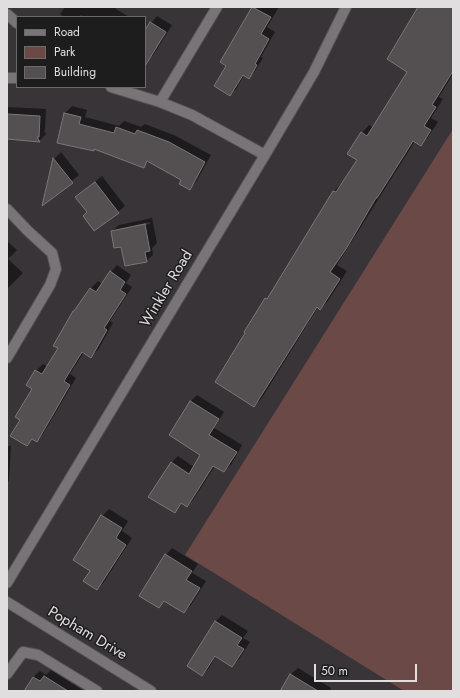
<!DOCTYPE html>
<style>
body{margin:0}
#map{position:relative;width:460px;height:698px;overflow:hidden;background:#383437;font-family:Jost,sans-serif}
canvas{display:block}
.frame{position:absolute;inset:0;border:8px solid #e1dee0;pointer-events:none}
.legend{position:absolute;left:16px;top:16px;width:130px;height:72px;box-sizing:border-box;background:#1e1d1e;border:1px solid #6c6a6c;margin:0;padding:5px 7px;list-style:none;font-size:12px;color:#e1dee0}
.legend li{display:flex;align-items:center;gap:8px;height:20px}
.legend b{width:20px;border:1px solid #6c6a6c}
.scale{position:absolute;left:314px;top:664px;width:103px;height:18px;box-sizing:border-box;border:2px solid #e1dee0;border-top:0;padding-left:5px;font-size:12px;line-height:14px;white-space:nowrap;color:#e1dee0;-webkit-text-stroke:3px #1e1d1e;paint-order:stroke}
</style>
<div id="map">
<canvas width="460" height="698"></canvas>
<div class="frame"></div>
<ul class="legend">
<li><b style="height:5px;background:#787477"></b>Road</li>
<li><b style="height:11px;background:#6a4947"></b>Park</li>
<li><b style="height:11px;background:#544f51"></b>Building</li>
</ul>
<div class="scale">50 m</div>
</div>
<script>
const ctx = document.querySelector('canvas').getContext('2d');
ctx.lineJoin = 'round';
function fillPath(path, color) { ctx.fillStyle = color; ctx.fill(path, 'evenodd'); }
const toPath = rows => new Path2D(rows.map(r => 'M' + r).join(''));
function stroke(path, color, width, dash) { ctx.strokeStyle = color; ctx.lineWidth = width; ctx.lineCap = dash ? 'butt' : 'round'; ctx.setLineDash(dash || []); ctx.stroke(path); }
function label(font, color, halo, rows, align = 'center') {
  ctx.font = font + ' Jost,sans-serif'; ctx.lineWidth = 3; ctx.setLineDash([]); ctx.textBaseline = 'middle'; ctx.strokeStyle = halo; ctx.fillStyle = color; for (const [text, x, y, turn = 0] of rows) {
    ctx.save(); ctx.translate(x, y); ctx.rotate((+turn || 0) * Math.PI / 180); ctx.textAlign = isNaN(turn) ? turn : align; if (halo) ctx.strokeText(text, 0, 0); ctx.fillText(text, 0, 0); ctx.restore();
  }
}
fillPath(toPath([
 [453,129,453,691,404,691,185,555]
]), '#6a4947');
fillPath(toPath([
 [65,7,117,7,116,9,129,17,83,17,81,15,79,17,64,17,60,14],
 [253,7,279,7,267,27,275,32,261,57,263,58,255,71,248,78,244,75,237,88,230,95,227,65,222,62],
 [419,7,453,7,453,74,439,97,443,99,431,118,438,122,428,137,421,145,415,141,337,265,347,271,328,301,320,309,318,307,262,398,254,406,266,299,273,292,334,191,341,184,343,184,358,159,362,133,369,125,374,128,409,72],
 [157,16,172,25,154,54,147,61,145,60,145,26,147,28],
 [72,106,87,110,85,117,119,126,124,121,141,127,145,124,176,136,211,155,196,182,190,188,182,180,149,161,144,166,95,148,93,150,58,142,65,113],
 [7,107,46,109,45,130,44,131,46,134,40,140,7,138],
 [61,152,79,175,44,203,54,159],
 [102,176,125,206,118,212,77,197],
 [152,218,157,243,152,248,153,255,146,261,112,231,119,225],
 [150,222,150,224,119,231,119,229],
 [7,241,17,250,8,259,23,273,7,289],
 [117,265,131,275,126,283,132,287,110,321,113,323,98,350,91,356,84,352,70,374,76,378,43,434,37,441,33,439,27,445,21,419,33,389,36,371,43,364,48,367,59,348,78,307,91,288,98,281,102,284,111,272],
 [197,395,224,412,214,428,242,445,231,465,224,471,215,466,193,500,187,506,182,503,174,512,171,463,178,456,194,467,202,454,191,401],
 [7,446,11,446,9,481,7,483],
 [109,509,128,521,122,531,132,538,104,582,97,589,91,570,102,516],
 [172,548,198,564,192,573,206,581,191,605,184,612,166,600,159,607,166,555],
 [222,615,248,631,243,638,250,642,239,659,232,666,216,656,209,668,202,675,215,622],
 [298,668,331,688,330,691,281,691,291,674],
 [51,670,84,691,25,691,33,677,40,671,46,675]
]), '#0007');
const building = toPath([
 [252,7,271,17,261,34,269,39,255,64,257,65,249,79,243,75,230,96,214,86,226,66,220,62,252,7],
 [418,7,453,7,453,71,432,105,436,107,424,126,431,130,421,146,413,141,377,198,376,198,346,249,330,272,340,279,320,310,317,307,254,407,215,382,245,333,244,332,265,298,267,299,333,191,336,192,357,160,347,154,361,132,367,136,407,72,387,59,418,7],
 [150,22,166,32,145,66,145,30,150,22],
 [64,113,81,117,79,124,114,133,116,127,135,134,137,130,169,142,205,162,190,190,179,184,181,180,147,161,144,168,94,149,94,151,57,143,64,113],
 [7,114,40,116,39,137,37,137,40,142,7,139,7,114],
 [53,158,73,183,42,206,53,158],
 [95,182,119,213,94,231,83,216,87,212,75,197,95,182],
 [145,224,150,251,145,252,147,262,125,266,121,247,114,248,111,231,145,224],
 [110,271,125,282,120,290,126,294,104,328,107,330,91,358,82,352,77,360,64,381,70,385,37,442,32,439,27,446,10,436,20,420,15,417,32,389,26,385,35,370,42,374,58,348,53,346,73,311,74,311,90,288,96,292,110,271],
 [190,401,219,419,209,435,237,452,224,472,213,466,187,507,181,503,175,513,148,497,171,462,189,474,200,455,169,435,190,401],
 [101,515,122,528,116,538,126,545,97,590,83,581,90,571,73,560,101,515],
 [165,554,192,571,186,580,200,588,184,613,164,601,159,608,139,596,165,554],
 [215,621,242,638,237,645,244,649,232,667,215,656,202,676,187,666,215,621],
 [290,674,318,691,280,691,290,674],
 [44,676,68,691,24,691,33,677,40,681,44,676]
]);
fillPath(building, '#544f51');
stroke(building, '#7b7678', 1);
const minor = toPath([
 [7,14,17,23],
 [7,78,17,78],
 [111,87,160,102,192,115,265,155],
 [160,102,217,7],
 [7,209,28,231,52,253,56,269,50,285,7,358],
 [7,583,265,155,314,72,346,7],
 [7,602,151,691],
 [7,674,23,652,38,655,97,691]
]);
stroke(minor, '#555254', 12);
stroke(minor, '#787477', 10);
label('15px', '#e1dee0', '#1e1d1e', [
 ["Winkler Road",167,289,-59],
 ["Popham Drive",87,634,31]
]);
</script>
